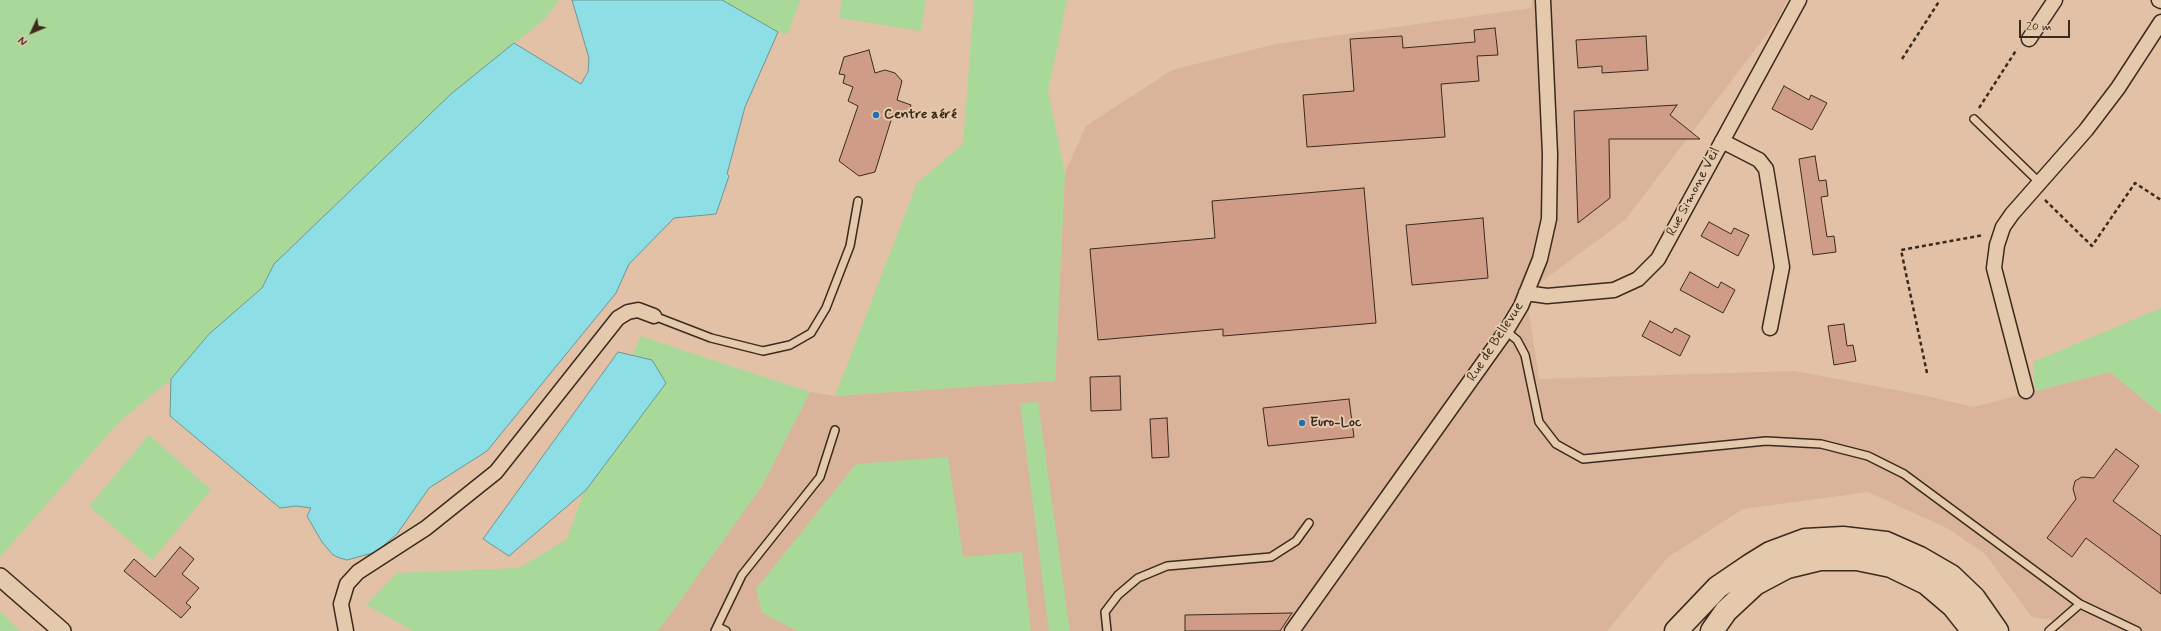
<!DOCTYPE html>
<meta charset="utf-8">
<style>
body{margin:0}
#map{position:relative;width:2161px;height:631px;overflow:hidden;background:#e2c1a6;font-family:Mynerve,sans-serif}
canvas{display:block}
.north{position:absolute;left:12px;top:12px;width:40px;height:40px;-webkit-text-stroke:3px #e5c9ac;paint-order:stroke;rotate:226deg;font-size:11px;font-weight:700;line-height:16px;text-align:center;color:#3b2a1e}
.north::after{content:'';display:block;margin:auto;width:14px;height:18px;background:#3b2a1e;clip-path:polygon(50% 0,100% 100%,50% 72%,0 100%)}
.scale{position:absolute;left:2019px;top:20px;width:51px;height:18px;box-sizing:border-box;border:2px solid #3b2a1e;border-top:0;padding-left:5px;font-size:12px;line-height:14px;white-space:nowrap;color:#3b2a1e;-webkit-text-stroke:3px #e5c9ac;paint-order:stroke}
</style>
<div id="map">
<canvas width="2161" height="631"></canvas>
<div class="north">N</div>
<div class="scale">20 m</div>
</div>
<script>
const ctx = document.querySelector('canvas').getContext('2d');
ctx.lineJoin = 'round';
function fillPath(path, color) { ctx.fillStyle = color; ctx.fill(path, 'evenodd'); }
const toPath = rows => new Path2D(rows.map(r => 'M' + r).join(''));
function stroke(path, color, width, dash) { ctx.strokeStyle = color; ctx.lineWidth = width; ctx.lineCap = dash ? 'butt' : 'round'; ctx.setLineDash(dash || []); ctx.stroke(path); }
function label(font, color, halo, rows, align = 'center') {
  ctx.font = font + ' Mynerve,sans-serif'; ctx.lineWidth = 4; ctx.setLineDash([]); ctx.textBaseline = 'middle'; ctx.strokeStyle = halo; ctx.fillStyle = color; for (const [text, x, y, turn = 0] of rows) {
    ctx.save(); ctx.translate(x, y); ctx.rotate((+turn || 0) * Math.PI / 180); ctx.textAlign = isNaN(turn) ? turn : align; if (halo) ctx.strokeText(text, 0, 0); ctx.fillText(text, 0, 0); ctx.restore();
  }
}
fillPath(toPath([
 [1532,0,1787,0,1777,21,1625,220,1526,293,1539,379,1795,371,1927,396,1973,407,2110,372,2161,414,2161,631,2066,631,2052,620,2032,617,1985,554,1949,529,1868,492,1743,509,1668,557,1607,631,657,631,762,486,810,392,835,396,1055,381,1065,173,1086,126,1172,70,1276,44,1531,8]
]), '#d9b39a');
fillPath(toPath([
 [0,0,559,0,545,19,451,94,274,264,262,288,209,334,171,379,117,424,0,557],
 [722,0,800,0,788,34,778,32],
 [842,0,926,0,921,31,839,18],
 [974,0,1067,0,1048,91,1065,173,1055,381,835,396,917,183,963,144],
 [2161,308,2161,414,2110,372,2035,391,2033,362],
 [640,336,810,392,762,486,662,626,657,631,413,631,366,605,397,573,519,568,567,539],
 [1038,402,1070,631,1049,631,1020,403],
 [149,435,211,490,152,560,89,506],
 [948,457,963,557,1022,552,1031,631,797,631,762,613,756,589,856,464],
 [0,611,20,631,0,631]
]), '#a9d999');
const water = toPath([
 [572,0,722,0,778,32,745,107,727,174,729,176,716,214,674,218,629,264,616,293,487,451,429,488,397,534,376,552,347,560,340,558,333,555,322,542,307,516,311,508,296,506,280,508,170,416,171,379,209,334,262,288,274,264,451,94,514,43,581,84,588,72,589,58,572,0],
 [618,352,652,360,666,383,586,490,509,556,483,539,618,352]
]);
fillPath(water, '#8ddfe5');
stroke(water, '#6c9795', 1);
const building = toPath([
 [1495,28,1498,55,1477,56,1479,81,1441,84,1445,137,1307,147,1303,95,1354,91,1350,39,1402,36,1403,48,1475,42,1474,30,1495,28],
 [1646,36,1648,70,1602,73,1602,66,1578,68,1576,40,1646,36],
 [869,50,875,73,885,70,895,73,902,81,897,100,911,105,907,119,893,114,875,172,859,176,839,161,858,106,848,101,853,87,843,83,845,75,839,74,844,57,869,50],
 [1784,86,1809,100,1811,95,1827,103,1812,130,1772,109,1784,86],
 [1677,105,1670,115,1700,139,1609,139,1610,198,1578,223,1574,111,1677,105],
 [1815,156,1819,181,1826,180,1828,196,1821,197,1827,237,1834,236,1836,252,1813,255,1799,159,1815,156],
 [1364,188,1376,323,1223,336,1223,329,1098,340,1090,249,1215,238,1212,201,1364,188],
 [1483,218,1488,278,1412,285,1406,225,1483,218],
 [1709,222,1731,234,1734,228,1749,235,1738,256,1701,236,1709,222],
 [1690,272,1718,288,1721,282,1735,290,1723,313,1680,290,1690,272],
 [1650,321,1672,333,1675,328,1690,336,1680,356,1642,336,1650,321],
 [1844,324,1847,346,1853,345,1856,361,1834,365,1828,326,1844,324],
 [1120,376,1121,410,1091,411,1090,377,1120,376],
 [1349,399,1354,437,1268,446,1263,408,1349,399],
 [1167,418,1169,457,1152,458,1150,419,1167,418],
 [2116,449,2139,466,2113,501,2161,536,2161,594,2086,538,2072,557,2047,538,2076,499,2073,489,2075,481,2082,477,2094,478,2116,449],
 [180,547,194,559,182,574,199,588,186,603,191,607,181,618,124,571,134,559,155,577,180,547],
 [1292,613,1280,631,1185,631,1185,615,1292,613]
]);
fillPath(building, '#cf9c88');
stroke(building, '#3b2a1e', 1);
const service = toPath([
 [1974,119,2040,183],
 [654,316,711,338,763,351,790,345,811,333,826,308,850,246,858,201],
 [1506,331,1517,340,1525,355,1539,422,1556,444,1583,459,1766,441,1821,444,1868,456,1904,474,2080,604],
 [718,627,726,631],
 [715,631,742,575,820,477,835,430],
 [1107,631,1105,612,1118,595,1138,578,1167,566,1271,557,1296,541,1309,523],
 [2049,631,2080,604,2137,631]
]);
const minor = toPath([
 [2159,0,2161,1],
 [2029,39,2055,0],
 [1722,141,1759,160,1766,169,1782,267,1770,328],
 [1526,293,1547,296,1614,290,1638,279,1658,259,1799,0],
 [2026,391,1994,268,1997,245,2003,227,2012,214,2086,130,2118,88,2161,22],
 [346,631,341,604,347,584,358,572,426,528,496,472,618,318,628,312,638,310,654,316],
 [1292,631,1506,331,1521,306,1540,259,1549,219,1550,154,1543,0]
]);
const tertiary = toPath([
 [0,577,62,631]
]);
const trunk = toPath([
 [1676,631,1718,587,1749,566,1770,553,1805,540,1843,538,1886,543,1920,558,1951,576,1974,598,1997,631],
 [1712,631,1726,611,1755,584,1787,567,1820,559,1857,559,1891,566,1926,583,1953,606,1973,631]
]);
stroke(service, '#3b2a1e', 10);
stroke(minor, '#3b2a1e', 17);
stroke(tertiary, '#3b2a1e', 20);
stroke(trunk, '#3b2a1e', 25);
stroke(toPath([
 [1902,59,1940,0],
 [1979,108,2017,49],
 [2045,200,2092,246,2135,183,2161,200],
 [1927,373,1901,250,1984,235]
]), '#3b2a1e', 2.5, [4, 3]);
stroke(service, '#e5c9ac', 7);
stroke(minor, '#e5c9ac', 14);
stroke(tertiary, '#e5c9ac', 17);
stroke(trunk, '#e5c9ac', 22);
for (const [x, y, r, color] of [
 [876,115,4,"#1f6fb2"],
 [1302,423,4,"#1f6fb2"]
]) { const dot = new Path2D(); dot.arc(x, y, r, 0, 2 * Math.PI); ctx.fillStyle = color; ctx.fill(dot); stroke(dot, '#e5c9ac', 1.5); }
label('bold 14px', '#3b2a1e', '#e5c9ac', [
 ["Centre aéré",884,115],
 ["Euro-Loc",1310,423]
], 'left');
label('14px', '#3b2a1e', '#e5c9ac', [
 ["Rue Simone Veil",1694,192,-62],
 ["Rue de Bellevue",1496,342,-57]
]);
</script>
